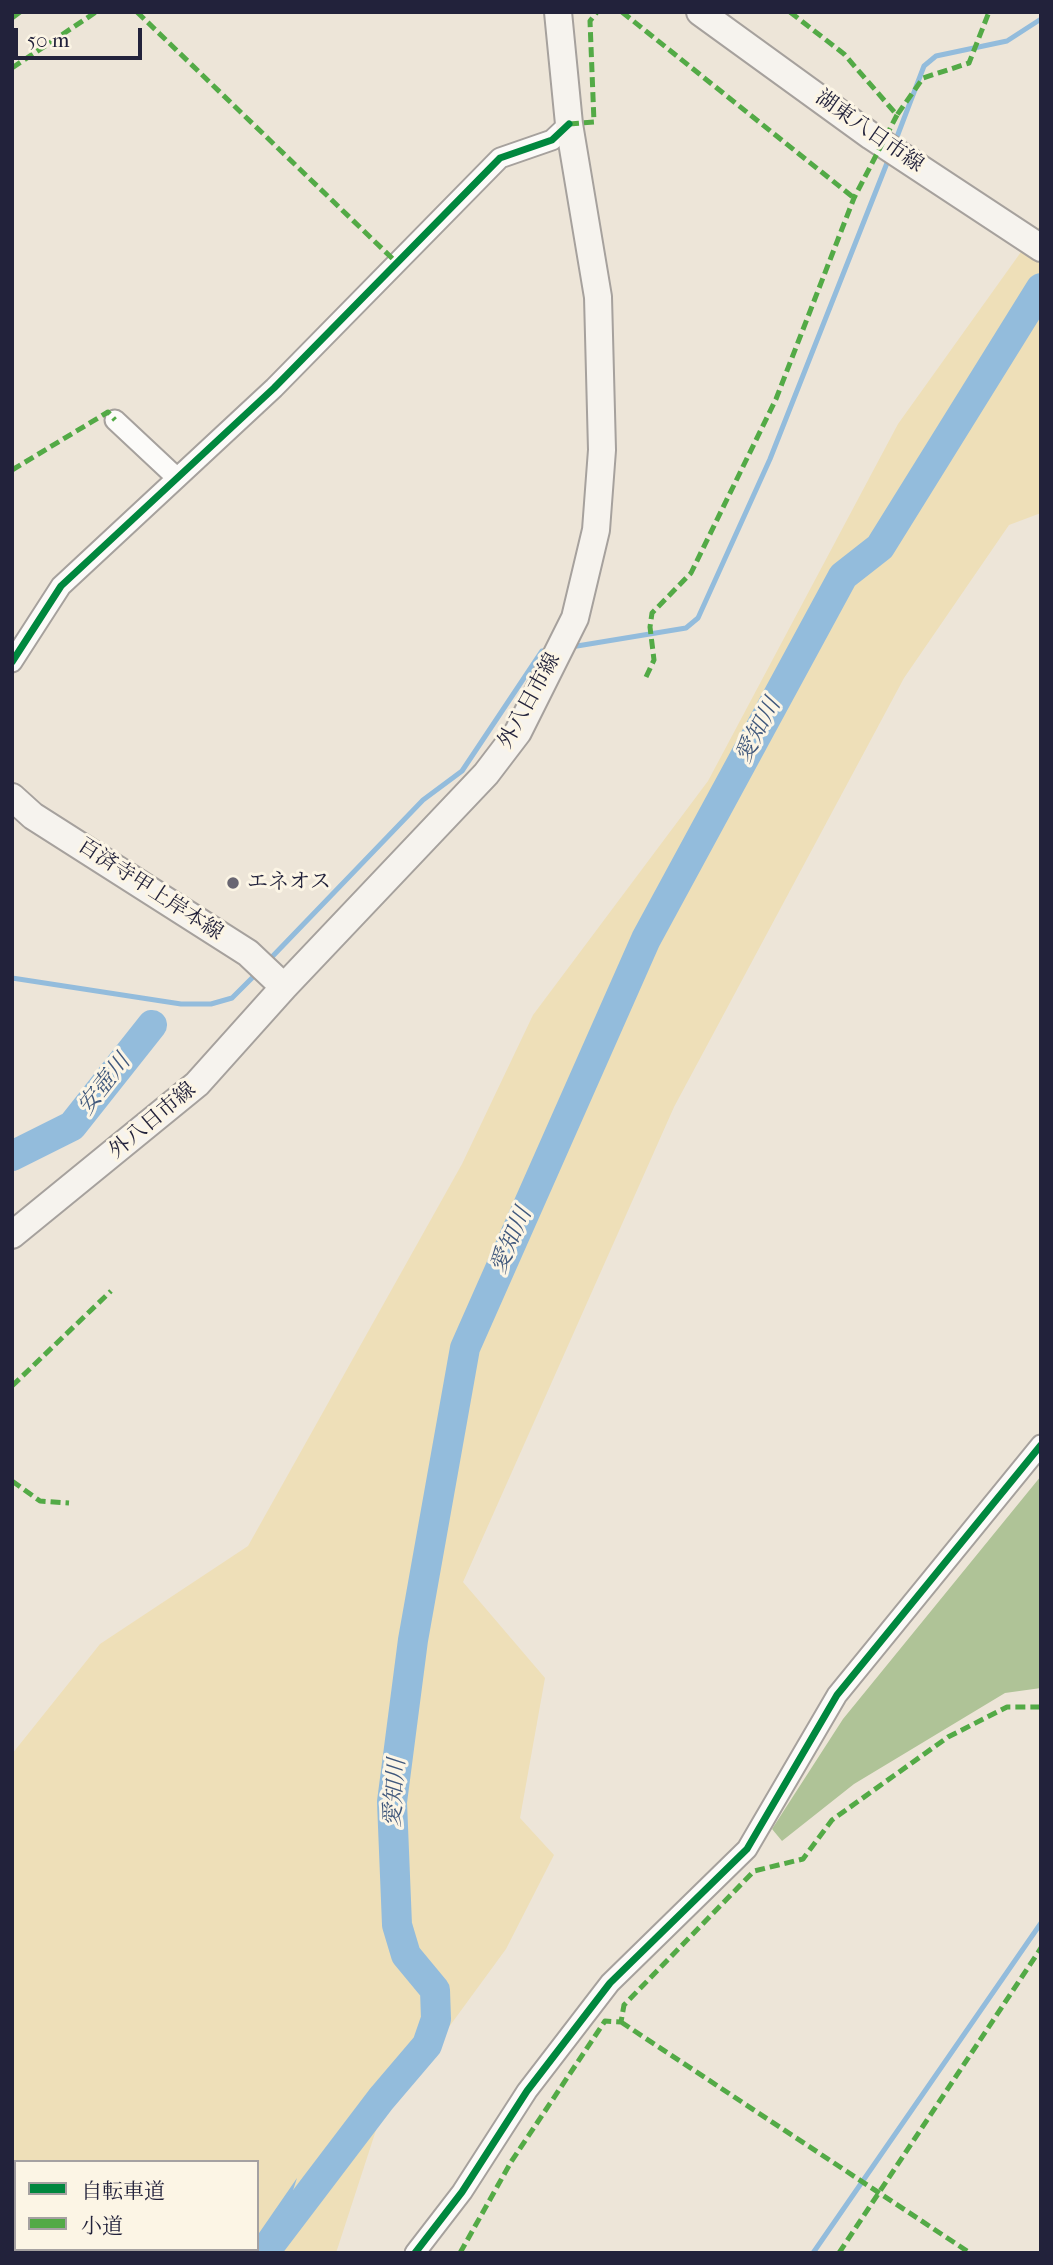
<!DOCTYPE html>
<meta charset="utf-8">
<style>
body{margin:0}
#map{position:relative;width:1053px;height:2265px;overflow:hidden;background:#ede5d8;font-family:"IM FELL French Canon","Noto Serif JP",serif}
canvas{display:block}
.frame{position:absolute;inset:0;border:14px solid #22223b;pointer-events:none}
.legend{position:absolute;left:14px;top:2160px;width:245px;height:91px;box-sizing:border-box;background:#fcf5e5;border:2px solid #a5a1a1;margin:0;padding:9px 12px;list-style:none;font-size:21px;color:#22223b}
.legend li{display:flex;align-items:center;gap:14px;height:35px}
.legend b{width:35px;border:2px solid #a5a1a1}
.scale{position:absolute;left:14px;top:28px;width:128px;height:32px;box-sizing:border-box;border:4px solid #22223b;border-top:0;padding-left:9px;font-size:21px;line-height:24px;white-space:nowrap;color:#22223b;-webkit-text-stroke:5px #fcf5e5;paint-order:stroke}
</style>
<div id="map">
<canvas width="1053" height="2265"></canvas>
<div class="frame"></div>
<ul class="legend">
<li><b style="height:9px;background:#00873e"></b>自転車道</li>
<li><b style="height:9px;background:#53aa46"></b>小道</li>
</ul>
<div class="scale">50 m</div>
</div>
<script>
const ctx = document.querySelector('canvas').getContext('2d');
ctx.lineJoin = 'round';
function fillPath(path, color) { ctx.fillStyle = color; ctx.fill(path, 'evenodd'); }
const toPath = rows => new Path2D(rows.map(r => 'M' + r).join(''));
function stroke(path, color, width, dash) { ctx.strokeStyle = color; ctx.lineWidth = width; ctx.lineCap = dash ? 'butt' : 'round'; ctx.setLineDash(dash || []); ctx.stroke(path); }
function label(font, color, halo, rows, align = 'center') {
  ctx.font = font + ' "IM FELL French Canon","Noto Serif JP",serif'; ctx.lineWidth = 6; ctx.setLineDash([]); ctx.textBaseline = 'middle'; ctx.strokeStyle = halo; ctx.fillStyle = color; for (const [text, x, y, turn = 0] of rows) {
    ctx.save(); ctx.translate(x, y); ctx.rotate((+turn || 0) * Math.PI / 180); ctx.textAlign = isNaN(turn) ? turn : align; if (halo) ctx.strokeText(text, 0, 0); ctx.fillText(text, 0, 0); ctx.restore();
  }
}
fillPath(toPath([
 [1041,1476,1041,1688,1005,1693,854,1784,782,1841,772,1829,843,1719]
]), '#afc397');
fillPath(toPath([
 [1041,224,1041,513,1009,525,904,678,674,1107,463,1582,545,1678,520,1818,554,1855,506,1949,378,2124,336,2253,12,2253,12,1754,100,1644,248,1546,462,1164,533,1015,708,781,898,424],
 [16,2162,257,2162,257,2249,16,2249]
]), '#eedfb8');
fillPath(toPath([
 [297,2178,273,2253,246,2253,248,2249,257,2249,257,2236]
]), '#93bcdc');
stroke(toPath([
 [895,142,924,66,936,56,1007,41,1041,19],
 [571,647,686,628,698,618,770,459,889,158],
 [269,960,423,800,462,771,542,651,551,650],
 [12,978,181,1004,211,1004,232,998,257,973],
 [813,2253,1041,1923]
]), '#93bcdc', 5);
stroke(toPath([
 [12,1156,72,1126,152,1025],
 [264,2253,381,2099,427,2045,436,2019,435,1990,406,1955,397,1925,392,1802,413,1640,465,1348,646,939,843,576,880,547,1041,288]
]), '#93bcdc', 30);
const minor = toPath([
 [115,420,177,478],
 [12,662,61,586,274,388,500,158,552,140,569,124],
 [415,2253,462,2192,527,2091,610,1983,747,1849,837,1695,1041,1445]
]);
const secondary = toPath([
 [700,12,871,136,1041,248],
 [12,797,33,816,248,953,284,987],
 [12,1235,197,1084,284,987,486,774,518,732,575,618,596,530,602,450,598,297,569,124,558,12]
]);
stroke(minor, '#a6a19d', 23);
stroke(secondary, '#a6a19d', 30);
stroke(minor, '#fcfbf9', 19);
stroke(secondary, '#f6f3ee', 26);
stroke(toPath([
 [137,12,397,263],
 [622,12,854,198],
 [790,12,844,54,897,115,923,78,969,63,989,12],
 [12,18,20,12],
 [12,68,96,12],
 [569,124,594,122,590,21,597,12],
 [12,470,108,412,115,420],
 [646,677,654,660,650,627,652,613,691,573,776,399,854,198,897,115],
 [12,1386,111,1291],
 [12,1481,40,1501,69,1503],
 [621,2022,970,2253],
 [460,2253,511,2162,605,2021,621,2022,624,2005,754,1871,803,1859,832,1820,948,1737,1007,1707,1041,1707],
 [839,2253,1041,1948]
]), '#53aa46', 5, [10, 5]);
stroke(toPath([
 [12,662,61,586,274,388,500,158,552,140,569,124],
 [415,2253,462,2192,527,2091,610,1983,747,1849,837,1695,1041,1445]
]), '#00873e', 7);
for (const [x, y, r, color] of [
 [233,883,7,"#696672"]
]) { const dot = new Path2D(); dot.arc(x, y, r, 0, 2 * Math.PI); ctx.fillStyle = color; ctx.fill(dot); stroke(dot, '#fcf5e5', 2.5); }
label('21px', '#22223b', '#fcf5e5', [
 ["湖東八日市線",869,132,35],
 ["外八日市線",530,701,-61],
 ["百済寺甲上岸本線",150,890,33],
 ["外八日市線",153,1121,-40]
]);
label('21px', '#22223b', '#fcf5e5', [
 ["エネオス",247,883]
], 'left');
label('italic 23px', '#40587c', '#fcf5e5', [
 ["愛知川",759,731,-62],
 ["安壺川",105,1085,-52],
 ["愛知川",512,1241,-66],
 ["愛知川",396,1793,-86]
]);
</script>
